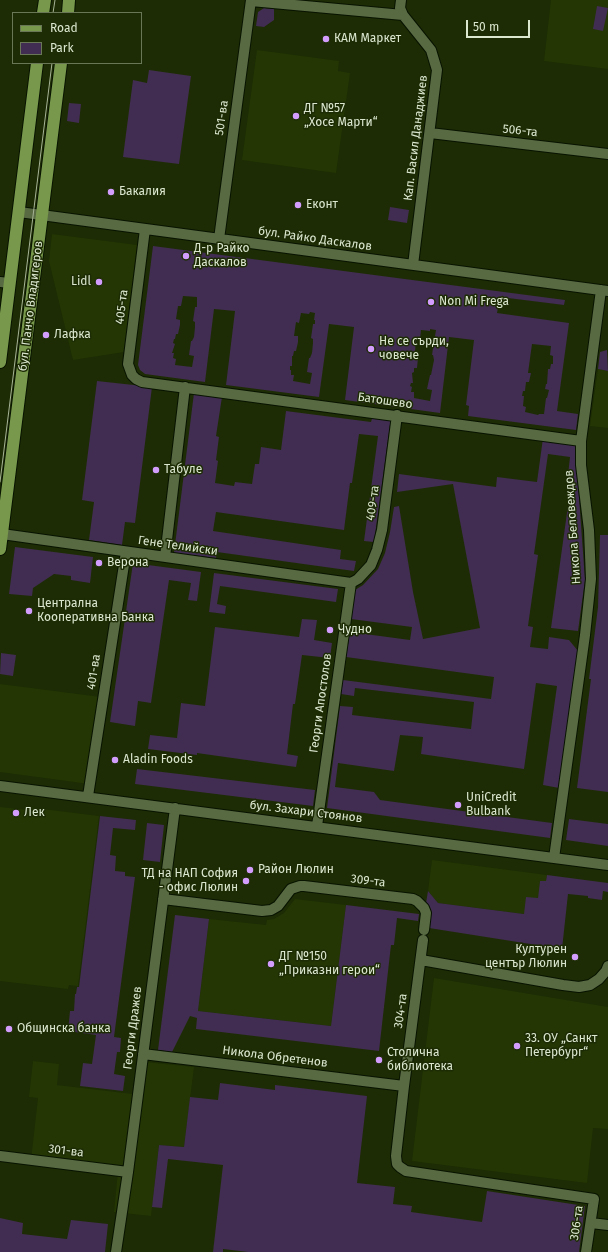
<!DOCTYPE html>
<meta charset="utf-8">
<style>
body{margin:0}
#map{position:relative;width:608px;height:1252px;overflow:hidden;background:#1d2c04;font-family:"Fira Sans",sans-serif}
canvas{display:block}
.legend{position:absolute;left:12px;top:12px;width:130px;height:52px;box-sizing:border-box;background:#1d2c04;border:1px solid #697756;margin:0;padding:5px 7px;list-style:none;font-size:12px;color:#dce7d0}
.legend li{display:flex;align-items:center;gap:8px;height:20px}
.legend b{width:20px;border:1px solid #697756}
.scale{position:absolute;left:466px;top:20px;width:64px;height:18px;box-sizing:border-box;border:2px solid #dce7d0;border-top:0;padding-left:5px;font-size:12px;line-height:14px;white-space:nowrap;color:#dce7d0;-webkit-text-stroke:3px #1d2c04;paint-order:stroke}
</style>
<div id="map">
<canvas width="608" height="1252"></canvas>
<ul class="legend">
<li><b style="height:5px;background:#78994b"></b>Road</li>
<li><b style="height:11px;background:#412d51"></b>Park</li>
</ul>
<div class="scale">50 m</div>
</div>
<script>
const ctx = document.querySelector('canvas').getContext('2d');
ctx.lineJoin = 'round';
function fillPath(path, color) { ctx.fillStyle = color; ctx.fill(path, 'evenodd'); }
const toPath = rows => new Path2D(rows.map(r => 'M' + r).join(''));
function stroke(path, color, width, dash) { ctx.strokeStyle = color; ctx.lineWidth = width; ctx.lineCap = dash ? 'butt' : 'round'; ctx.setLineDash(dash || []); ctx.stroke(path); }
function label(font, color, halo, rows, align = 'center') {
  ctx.font = font + ' "Fira Sans",sans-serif'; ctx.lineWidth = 3; ctx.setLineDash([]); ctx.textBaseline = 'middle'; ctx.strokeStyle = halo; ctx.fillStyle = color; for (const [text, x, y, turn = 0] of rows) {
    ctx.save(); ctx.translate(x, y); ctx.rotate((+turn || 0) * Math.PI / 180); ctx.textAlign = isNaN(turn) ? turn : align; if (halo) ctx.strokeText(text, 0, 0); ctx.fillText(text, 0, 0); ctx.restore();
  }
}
fillPath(toPath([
 [551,0,608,0,608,69,544,61],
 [257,50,339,61,338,71,350,73,336,173,242,160],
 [52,234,137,245,124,352,73,360,49,261],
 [598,369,608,371,608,428,590,426],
 [0,684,101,697,89,784,0,772],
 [0,807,27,810,27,807,99,816,78,986,69,985,68,989,0,981],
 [432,860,547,875,546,881,540,881,538,899,524,914,438,903,428,891],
 [295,899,346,905,331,1026,198,1011,209,919,266,925,267,920,274,919,284,913],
 [434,978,608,1007,608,1129,593,1128,587,1183,412,1161],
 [33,1061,59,1064,57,1085,141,1095,145,1062,194,1067,184,1147,159,1145,151,1216,114,1212,118,1171,31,1160,38,1098,29,1097]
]), '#233604');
fillPath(toPath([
 [597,6,608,8,603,31,593,29],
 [264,8,274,9,274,20,264,27,256,26,258,12],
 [149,70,191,76,179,164,123,157,133,80,147,83],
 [69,103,81,104,79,123,67,121],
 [390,207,409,210,407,223,388,220],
 [153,246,565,300,564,305,500,297,497,313,569,323,557,411,578,414,576,430,468,416,469,406,466,405,474,340,449,337,440,413,345,400,354,327,329,324,319,397,226,385,235,311,214,309,205,382,145,374,140,370,138,365],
 [183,296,197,297,197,307,195,307,193,321,195,322,195,327,194,337,192,341,191,341,189,355,194,356,192,367,175,365,176,359,173,358,174,353,172,353,175,344,173,343,174,339,175,339,176,334,178,334,180,325,180,320,176,319,178,306,181,306],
 [310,312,315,313,314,320,315,320,315,324,313,324,311,338,313,339,313,343,312,353,310,358,309,358,307,372,312,373,310,384,293,381,294,375,291,375,291,370,290,370,290,366,292,366,292,356,293,356,294,351,296,351,298,342,298,336,294,336,296,322,299,323,301,313,309,314],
 [430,329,436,330,435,336,436,337,435,341,434,341,432,355,433,355,434,360,431,375,430,375,427,389,432,390,430,401,414,398,414,392,411,392,412,387,410,386,411,383,413,383,412,373,414,372,414,368,417,368,418,358,418,353,415,352,416,339,420,340,421,330,430,331],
 [532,344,551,346,550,355,553,356,553,364,551,364,550,369,548,369,547,384,546,384,545,389,549,390,547,398,546,398,544,414,539,414,538,415,525,412,526,407,523,406,524,396,522,396,523,391,525,391,526,382,529,382,531,373,528,373],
 [607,350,608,371,598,369,600,352],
 [97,381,152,387,135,523,125,522,122,545,89,540,94,502,82,500],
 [194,393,222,397,216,436,219,437,216,460,218,461,215,483,234,486,235,482,252,484,255,464,259,464,261,447,281,450,286,411,371,422,373,415,391,417,374,542,364,541,378,436,359,434,352,483,350,483,344,530,216,512,213,531,341,550,340,559,356,561,354,571,217,552,216,558,174,553],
 [543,438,575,442,585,580,578,631,551,628,571,484,567,484,570,457,548,454,534,554,538,555,528,626,533,627,530,647,548,649,549,637,569,640,578,651,559,788,543,785,557,686,536,683,524,769,421,754,423,737,400,735,394,771,338,763,335,787,374,792,380,800,552,823,550,838,327,808,340,706,353,707,352,715,471,729,474,702,355,688,354,696,341,694,343,680,491,699,494,677,346,657,350,632,410,640,412,627,351,619,355,590,363,585,378,569,385,553,390,532,394,507,399,506,413,592,423,639,480,628,453,484,397,492,399,474,496,487,497,477,537,482],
 [600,535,608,535,608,792,577,788,591,679,589,679,598,607],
 [15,547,93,557,90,583,71,580,71,576,54,574,33,588,32,596,9,594],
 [133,563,201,572,197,601,188,600,191,583,169,580,151,703,138,701,135,726,110,722],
 [214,573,338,589,336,602,220,586,217,604,226,606,225,614,209,612],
 [302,619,317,620,314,640,332,643,330,658,302,655,295,704,293,704,287,754,298,756,296,767,197,753,197,755,148,749,150,735,177,738,181,703,205,706,215,627,299,637],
 [1,653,16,655,13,676,0,674],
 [137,769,315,790,313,806,135,784],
 [100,816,136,820,135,830,113,828,110,855,116,856,115,871,125,872,125,876,135,877,114,1037,121,1038,120,1052,117,1052,114,1074,125,1076,123,1091,80,1086,83,1063,92,1064,96,1035,68,1031,70,1011,74,1011,75,994,76,994,77,987,79,987],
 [569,819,608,824,608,846,566,840],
 [147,823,164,825,160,862,143,860],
 [547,875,608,883,608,892,603,891,602,900,588,898,588,896,568,894,562,949,429,928,426,903,428,891,438,903,524,914,526,897,538,898,540,881,546,881],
 [346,905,419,914,418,921,397,918,394,945,391,945,379,1051,196,1029,197,1018,190,1016,172,1052,158,1050,175,915,209,919,198,1011,331,1026],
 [220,1083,275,1090,275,1085,367,1096,357,1183,395,1187,393,1204,412,1206,411,1212,482,1222,487,1191,585,1206,579,1252,248,1252,223,1249,223,1252,213,1252,223,1165,168,1159,162,1208,152,1207,159,1145,184,1147,190,1097,218,1100],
 [0,1218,23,1223,22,1234,67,1239,71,1220,108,1224,105,1252,0,1252]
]), '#412d51');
const minor = toPath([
 [401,0,400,8,403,15,431,50,437,70,413,265],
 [251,1,403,15],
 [430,133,608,154],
 [19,212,608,291],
 [145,229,128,364,132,375,136,379,142,382,581,441],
 [219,239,251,0],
 [0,282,9,283],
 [2,534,351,583],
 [165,557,185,387],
 [351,583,358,579,371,565,377,550,382,530,397,415],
 [0,786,608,865],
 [88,796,126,552],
 [317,826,351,583],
 [554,858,585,635,591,579,589,530,581,465,581,441,601,290],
 [163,899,262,911,271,910,278,906,291,889,300,886,304,886,413,899,417,901,424,908,426,913,424,930],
 [423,940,404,1086,396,1156,397,1164,400,1167,406,1171,594,1199,586,1252],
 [421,960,563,985,579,987,590,985,599,979,606,971,608,966],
 [143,1054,404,1086],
 [0,1156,128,1172],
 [591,1223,608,1225],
 [116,1252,128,1172,175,808]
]);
const major = toPath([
 [43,13,45,0],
 [68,13,69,0],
 [0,362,37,63],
 [0,549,61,63]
]);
stroke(minor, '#081300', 12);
stroke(major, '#081300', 14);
stroke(minor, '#586a42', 10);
stroke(major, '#78994b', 12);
stroke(toPath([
 [53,13,55,0],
 [0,482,52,63]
]), '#a8b498', 1);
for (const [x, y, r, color] of [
 [326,39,4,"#d29dfd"],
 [296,116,4,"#d29dfd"],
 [111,192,4,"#d29dfd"],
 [298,205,4,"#d29dfd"],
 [186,256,4,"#d29dfd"],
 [99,282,4,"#d29dfd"],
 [431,302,4,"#d29dfd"],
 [46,335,4,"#d29dfd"],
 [371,349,4,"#d29dfd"],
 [156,470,4,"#d29dfd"],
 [99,563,4,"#d29dfd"],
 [29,611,4,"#d29dfd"],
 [330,630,4,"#d29dfd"],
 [115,760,4,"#d29dfd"],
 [458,805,4,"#d29dfd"],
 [16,813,4,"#d29dfd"],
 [250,870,4,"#d29dfd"],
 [246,881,4,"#d29dfd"],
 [575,957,4,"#d29dfd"],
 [271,964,4,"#d29dfd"],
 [9,1029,4,"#d29dfd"],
 [517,1046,4,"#d29dfd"],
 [379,1060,4,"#d29dfd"]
]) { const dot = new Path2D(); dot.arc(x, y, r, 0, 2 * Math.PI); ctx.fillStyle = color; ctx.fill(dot); stroke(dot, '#1d2c04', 1.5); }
label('12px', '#dce7d0', '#1d2c04', [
 ["КАМ Маркет",334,39],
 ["ДГ №57",304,109],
 ["„Хосе Марти“",304,123],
 ["Бакалия",119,192],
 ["Еконт",306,205],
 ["Д-р Райко",194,249],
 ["Даскалов",194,263],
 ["Lidl",91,282,"right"],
 ["Non Mi Frega",439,302],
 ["Лафка",54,335],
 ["Не се сърди,",379,342],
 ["човече",379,356],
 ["Табуле",164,470],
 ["Верона",107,563],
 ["Централна",37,604],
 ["Кооперативна Банка",37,618],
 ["Чудно",338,630],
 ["Aladin Foods",123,760],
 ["UniCredit",466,798],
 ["Bulbank",466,812],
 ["Лек",24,813],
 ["Район Люлин",258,870],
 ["ТД на НАП София",238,874,"right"],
 ["- офис Люлин",238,888,"right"],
 ["Културен",567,950,"right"],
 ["център Люлин",567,964,"right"],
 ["ДГ №150",279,957],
 ["„Приказни герои“",279,971],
 ["Общинска банка",17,1029],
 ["33. ОУ „Санкт",525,1039],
 ["Петербург“",525,1053],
 ["Столична",387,1053],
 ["библиотека",387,1067]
], 'left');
label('12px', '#dce7d0', '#1d2c04', [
 ["501-ва",222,118,-82],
 ["506-та",520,131,6],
 ["Кап. Васил Данаджиев",416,138,-83],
 ["бул. Райко Даскалов",315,239,8],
 ["бул. Панчо Владигеров",31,306,-83],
 ["405-та",122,307,-83],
 ["Батошево",385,401,8],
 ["409-та",373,503,-82],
 ["Никола Беловеждов",573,527,-94],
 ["Гене Телийски",178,546,8],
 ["401-ва",94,672,-81],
 ["Георги Апостолов",321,703,-82],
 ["бул. Захари Стоянов",306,812,7],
 ["309-та",368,881,7],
 ["304-та",401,1011,-82],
 ["Георги Дражев",133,1028,-83],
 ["Никола Обретенов",275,1057,7],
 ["301-ва",66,1151,7],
 ["306-та",577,1223,-82]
]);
</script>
